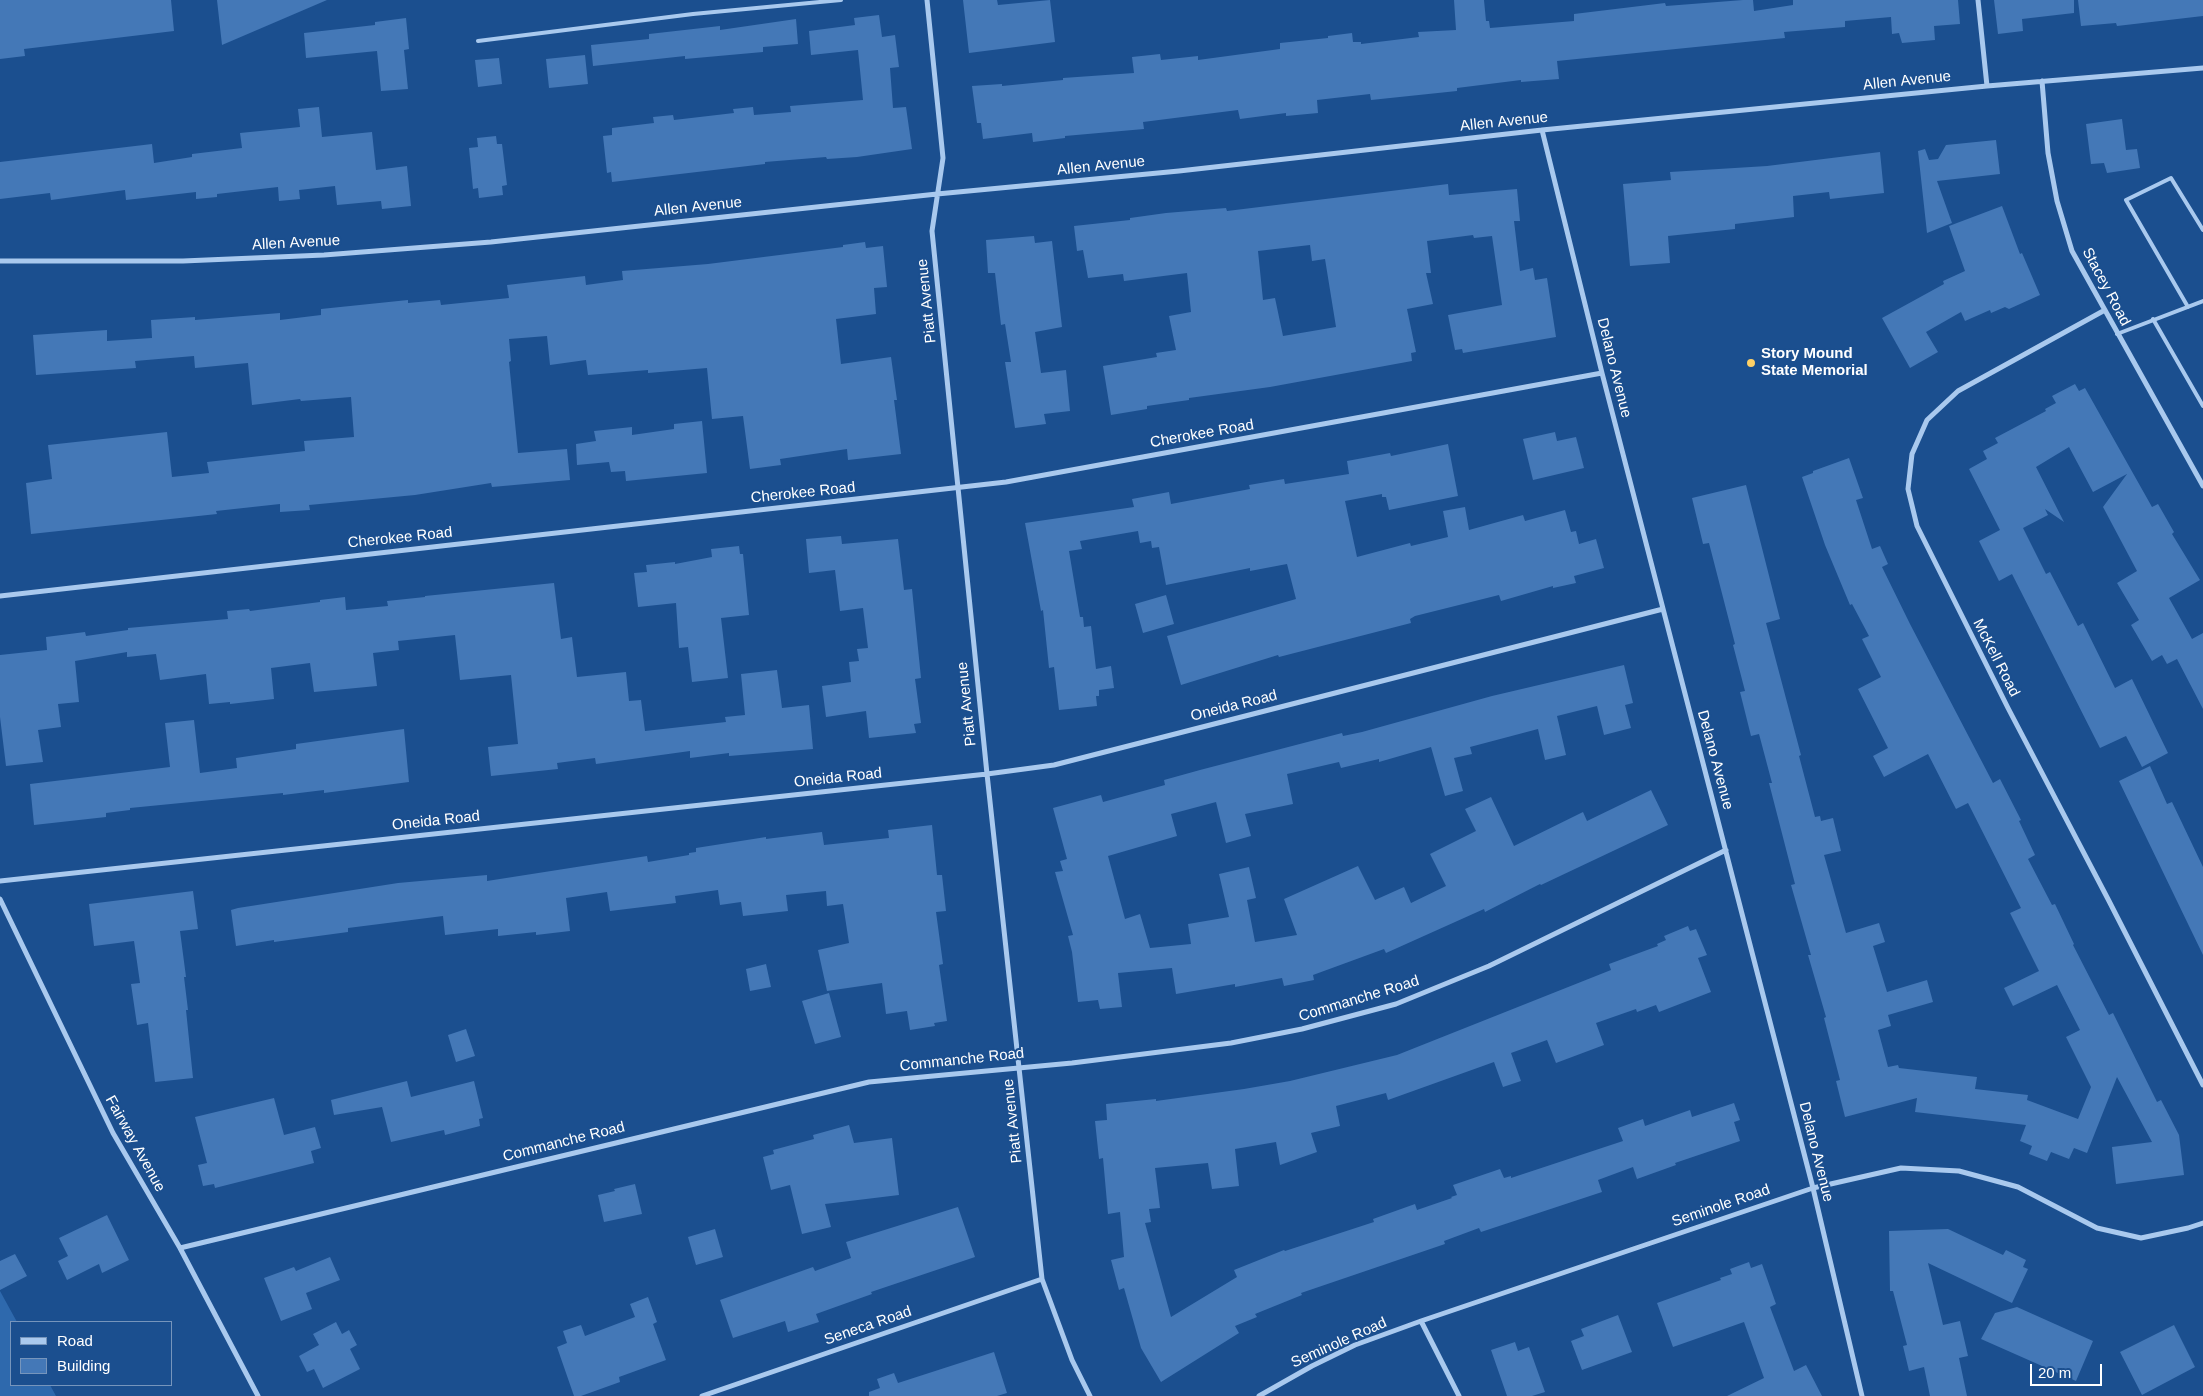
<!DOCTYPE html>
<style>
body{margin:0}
#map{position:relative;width:2203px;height:1396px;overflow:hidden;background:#1b4f8f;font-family:Helvetica,sans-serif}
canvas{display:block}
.legend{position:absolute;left:10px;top:1321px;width:162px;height:65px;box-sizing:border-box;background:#1b4f8f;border:1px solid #7695bc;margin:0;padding:6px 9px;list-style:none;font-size:15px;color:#fff}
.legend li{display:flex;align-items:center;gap:10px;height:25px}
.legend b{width:25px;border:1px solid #7695bc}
.scale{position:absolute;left:2030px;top:1364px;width:72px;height:22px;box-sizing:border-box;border:2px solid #fff;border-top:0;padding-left:6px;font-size:15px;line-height:18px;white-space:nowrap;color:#fff;-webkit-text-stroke:4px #1b4f8f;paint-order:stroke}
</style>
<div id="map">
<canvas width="2203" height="1396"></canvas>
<ul class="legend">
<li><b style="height:6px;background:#a9c9ee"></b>Road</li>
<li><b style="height:14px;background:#4478b7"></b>Building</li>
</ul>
<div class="scale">20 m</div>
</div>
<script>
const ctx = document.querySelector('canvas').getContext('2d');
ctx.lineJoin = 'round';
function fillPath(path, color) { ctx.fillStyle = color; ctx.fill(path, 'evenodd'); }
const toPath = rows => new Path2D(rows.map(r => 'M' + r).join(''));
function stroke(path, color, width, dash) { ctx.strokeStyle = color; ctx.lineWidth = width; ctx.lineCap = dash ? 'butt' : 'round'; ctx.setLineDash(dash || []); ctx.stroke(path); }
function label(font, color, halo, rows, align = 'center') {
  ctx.font = font + ' Helvetica,sans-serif'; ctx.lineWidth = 4; ctx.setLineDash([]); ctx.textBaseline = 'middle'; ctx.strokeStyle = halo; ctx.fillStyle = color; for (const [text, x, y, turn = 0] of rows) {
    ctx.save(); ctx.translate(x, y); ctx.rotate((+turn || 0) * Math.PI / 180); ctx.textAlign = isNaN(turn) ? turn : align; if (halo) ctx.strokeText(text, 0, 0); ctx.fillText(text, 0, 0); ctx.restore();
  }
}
fillPath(toPath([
 [0,1291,17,1322,11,1322,11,1385,50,1385,56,1396,0,1396]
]), '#2e69ad');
fillPath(toPath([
 [0,0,171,0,174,31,24,49,25,56,0,59],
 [217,0,327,0,222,45],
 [963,0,997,0,998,5,1050,0,1055,42,969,53],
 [1454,0,1484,0,1486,21,1489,21,1490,28,1574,21,1574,14,1665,3,1666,6,1743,0,1753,0,1754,11,1793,5,1793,0,1958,0,1960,24,1934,26,1935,40,1902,43,1899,33,1892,34,1891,17,1845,21,1845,27,1784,32,1785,38,1557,61,1559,79,1521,82,1521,80,1457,88,1457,91,1371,100,1370,94,1317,100,1318,113,1286,116,1286,113,1240,119,1238,110,1143,122,1144,129,1065,136,1065,138,1033,142,1032,133,983,139,981,123,977,123,972,86,1002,84,1002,86,1063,80,1063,78,1134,73,1132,57,1160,54,1161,60,1198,56,1198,60,1280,49,1280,43,1328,38,1328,36,1352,33,1353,42,1361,42,1361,44,1419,37,1418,32,1456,30],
 [1994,0,2074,0,2074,13,2022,19,2023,31,1998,34],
 [2078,0,2203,0,2203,16,2117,26,2116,23,2081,26],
 [879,15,882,37,895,35,899,67,890,68,893,108,906,107,912,149,857,157,827,159,826,157,765,162,765,164,612,182,611,172,607,173,603,136,612,135,612,128,654,123,653,117,673,115,674,120,734,113,733,109,753,107,754,115,791,112,790,106,863,100,858,50,811,55,809,31,855,25,854,18],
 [406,18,409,49,404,50,408,89,381,91,377,51,306,58,304,33,375,25,375,22],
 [796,19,798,44,763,47,763,52,685,59,685,56,593,66,591,45,649,39,649,34,720,26,720,30],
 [585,55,588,84,549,88,546,59],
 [499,58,502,84,478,87,475,60],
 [319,107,322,137,372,132,376,170,407,166,411,206,382,209,381,201,337,205,335,186,299,190,300,199,279,201,278,187,217,194,217,197,196,199,196,192,126,200,125,190,51,200,50,193,0,199,0,162,152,144,154,163,192,157,192,154,242,148,240,133,300,127,298,109],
 [2122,119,2126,150,2137,149,2140,168,2107,173,2104,163,2091,164,2086,124],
 [496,136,497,144,502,144,507,185,502,186,503,195,479,198,478,188,473,189,469,148,478,147,477,138],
 [1996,140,2000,174,1937,181,1952,223,1927,233,1918,151,1925,149,1929,160,1938,159,1946,145],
 [1880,152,1884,193,1830,199,1829,192,1793,196,1794,217,1735,224,1735,229,1668,236,1670,263,1630,266,1623,184,1671,180,1670,172,1767,166],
 [1448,184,1449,195,1517,189,1520,221,1514,221,1520,271,1533,268,1535,280,1547,278,1556,337,1463,353,1462,349,1455,350,1448,315,1502,305,1492,236,1474,238,1473,235,1427,241,1431,273,1426,273,1433,304,1407,309,1416,352,1411,353,1412,361,1270,387,1189,398,1189,400,1147,406,1147,409,1111,415,1103,366,1157,357,1156,353,1176,350,1169,316,1191,312,1187,273,1124,281,1123,274,1088,278,1083,250,1077,251,1074,226,1130,220,1130,218,1166,213,1226,208,1227,211],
 [1310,245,1312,261,1325,259,1336,327,1283,336,1275,298,1263,300,1258,251],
 [2002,206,2020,254,2022,253,2040,295,2009,309,2005,307,1991,313,1990,310,1965,321,1961,312,1926,332,1938,352,1910,368,1882,318,1944,284,1943,281,1965,271,1949,226],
 [1034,236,1035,243,1052,241,1062,327,1035,332,1041,373,1066,370,1070,411,1044,414,1046,424,1015,428,1005,362,1011,362,1005,324,1001,325,995,273,988,273,986,240],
 [865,242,866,248,883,246,887,287,874,288,876,314,836,319,841,364,891,357,897,400,894,400,901,454,848,460,847,449,780,459,781,465,750,469,743,416,712,419,707,368,648,373,648,370,588,375,586,360,550,365,547,336,509,339,511,361,509,362,518,453,567,449,570,480,492,487,491,483,415,495,309,505,310,510,280,512,280,504,216,511,217,514,31,534,26,483,52,479,48,445,167,432,172,477,209,473,207,462,305,451,304,441,354,437,351,397,301,401,300,399,252,405,248,363,195,368,194,356,135,361,136,368,36,375,33,335,107,330,107,341,152,338,151,320,195,317,195,320,280,313,280,320,321,315,321,309,408,300,408,303,440,300,441,305,509,298,507,285,585,276,586,285,623,280,622,271,708,264,843,247,843,245],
 [2075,384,2079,391,2085,388,2152,507,2158,504,2174,532,2172,534,2200,580,2169,598,2192,639,2203,633,2203,709,2177,659,2167,664,2162,655,2152,661,2131,625,2139,620,2117,583,2137,571,2103,507,2127,474,2093,492,2069,447,2036,467,2064,522,2045,509,2048,515,2023,528,2046,574,2050,572,2078,626,2083,623,2115,688,2132,679,2168,753,2142,767,2126,736,2100,748,2012,574,1999,581,1979,541,2000,530,1969,469,1987,459,1983,451,1998,443,1995,438,2046,411,2045,409,2056,403,2052,396],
 [702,421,707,473,626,481,625,471,611,472,609,462,577,465,576,444,596,441,594,431,632,427,632,435,674,429,674,424],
 [1555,432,1557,441,1576,437,1584,468,1533,480,1523,439],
 [1448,444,1458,496,1389,510,1386,497,1382,497,1382,494,1345,501,1357,557,1410,543,1411,546,1448,537,1443,511,1465,507,1469,530,1523,515,1525,521,1565,510,1571,532,1576,531,1579,544,1596,539,1604,568,1574,576,1576,583,1553,588,1553,586,1501,601,1499,595,1415,616,1410,619,1411,623,1279,657,1278,655,1181,685,1167,636,1296,599,1287,564,1250,571,1250,568,1166,585,1159,547,1152,548,1151,541,1140,543,1138,531,1080,541,1082,549,1069,551,1080,617,1083,617,1084,627,1091,626,1096,669,1111,666,1114,688,1099,690,1099,696,1096,696,1097,706,1059,710,1054,667,1049,668,1043,610,1041,611,1025,523,1134,507,1132,499,1169,492,1171,504,1250,489,1249,485,1284,479,1285,484,1349,474,1347,461,1390,453,1391,456],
 [1849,458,1863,498,1856,500,1872,549,1880,546,1888,564,1882,567,1910,624,1993,783,2000,779,2021,820,2019,821,2035,855,2028,859,2052,905,2055,904,2074,944,2073,945,2109,1015,2113,1013,2157,1102,2161,1100,2179,1135,2184,1175,2116,1184,2112,1147,2152,1142,2117,1077,2087,1153,2074,1148,2069,1159,2051,1152,2047,1161,2029,1154,2032,1146,2020,1141,2026,1125,1915,1112,1917,1098,1845,1117,1836,1081,1840,1080,1824,1018,1826,1017,1808,955,1811,955,1791,885,1795,884,1769,783,1772,783,1759,734,1751,736,1740,692,1745,691,1733,645,1735,644,1709,543,1703,544,1692,498,1746,485,1780,619,1766,623,1801,755,1799,756,1815,817,1820,816,1821,821,1833,818,1841,851,1824,855,1846,933,1879,923,1885,942,1873,946,1887,992,1927,980,1933,1002,1888,1015,1891,1026,1878,1030,1888,1067,1898,1065,1899,1068,1977,1077,1975,1089,2028,1095,2027,1100,2078,1119,2091,1087,2066,1037,2080,1030,2057,985,2013,1006,2004,988,2039,971,2010,913,2021,908,1968,803,1956,809,1928,754,1884,777,1873,756,1888,748,1858,689,1881,677,1862,639,1869,636,1852,604,1850,605,1825,545,1802,477,1813,473,1813,471],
 [841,536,842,544,898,539,904,590,912,589,921,678,915,679,921,723,914,724,916,733,869,738,866,711,826,717,822,686,851,682,849,662,859,661,857,649,868,648,863,608,840,611,835,570,809,573,806,539],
 [739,546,740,554,743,554,749,615,721,618,728,678,692,682,688,647,679,648,676,603,638,607,634,573,647,572,646,565,675,562,675,564,712,557,711,549],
 [554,583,561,639,572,637,577,677,626,672,629,701,641,700,645,731,726,722,725,717,745,715,741,674,777,670,782,708,809,705,813,749,729,756,729,753,690,758,690,751,596,764,595,758,557,763,558,769,491,776,488,747,518,744,511,675,460,680,455,635,398,641,399,650,373,653,377,686,314,692,310,663,271,668,274,699,230,704,230,702,209,704,206,674,160,680,156,654,127,657,127,652,75,661,79,702,58,704,61,727,38,730,43,762,6,766,0,717,0,655,47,650,46,637,85,632,86,636,128,630,128,628,228,619,227,611,249,609,250,611,320,602,320,600,345,597,346,610,388,606,387,601,425,597,425,596],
 [1166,595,1174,624,1143,633,1135,604],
 [1624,665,1633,703,1625,705,1631,728,1604,735,1597,706,1557,716,1566,755,1545,760,1538,729,1470,747,1472,754,1454,758,1463,791,1445,796,1431,747,1379,762,1379,759,1341,768,1339,762,1287,774,1293,804,1245,814,1251,836,1226,843,1216,802,1171,814,1177,836,1108,856,1125,919,1140,914,1150,948,1191,944,1188,924,1229,917,1219,874,1249,867,1256,898,1247,900,1255,942,1297,935,1284,899,1358,866,1375,900,1404,887,1411,903,1446,886,1430,854,1476,831,1465,809,1491,797,1514,846,1583,812,1587,821,1651,790,1668,825,1541,885,1540,884,1485,912,1484,909,1386,953,1384,949,1313,975,1314,980,1284,986,1282,978,1235,987,1235,984,1176,994,1172,968,1118,973,1122,1007,1100,1009,1098,1000,1078,1002,1072,952,1068,936,1073,935,1055,872,1063,871,1060,861,1067,859,1053,808,1101,795,1103,802,1165,785,1164,780,1200,770,1342,733,1343,736,1362,732,1492,696],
 [194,720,200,773,237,768,236,758,296,749,296,744,404,729,409,782,324,793,324,790,283,795,283,793,130,808,130,810,106,813,106,817,34,825,30,784,170,767,165,723],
 [2150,766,2167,804,2172,802,2203,867,2203,955,2119,781],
 [932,825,937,875,942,875,946,911,936,912,943,964,939,965,947,1021,934,1023,935,1026,910,1030,907,1011,886,1014,882,983,827,991,818,950,849,943,843,904,827,906,826,891,786,895,788,911,743,916,741,902,720,905,718,890,675,896,676,903,610,911,607,892,566,898,570,931,536,935,536,932,498,936,498,929,445,935,443,916,348,928,348,932,274,942,274,940,236,946,231,910,238,908,398,883,487,875,487,881,647,856,648,862,689,855,689,853,696,852,696,848,766,837,766,839,822,832,824,845,889,838,888,830],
 [193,891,198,929,180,931,186,977,184,977,188,1010,186,1010,193,1078,155,1082,148,1023,137,1025,131,984,140,983,134,941,94,946,89,904],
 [1688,926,1690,931,1696,929,1707,955,1698,958,1711,992,1659,1012,1656,1005,1637,1012,1636,1009,1596,1023,1604,1045,1556,1063,1547,1040,1511,1053,1521,1081,1503,1087,1494,1062,1388,1100,1386,1093,1336,1106,1340,1126,1311,1133,1317,1152,1280,1165,1276,1142,1235,1149,1239,1186,1212,1189,1208,1163,1155,1168,1160,1208,1149,1209,1151,1222,1145,1223,1171,1317,1237,1277,1234,1270,1284,1250,1285,1251,1374,1222,1373,1219,1415,1204,1417,1210,1452,1198,1451,1197,1457,1195,1453,1185,1500,1169,1504,1178,1511,1176,1511,1178,1623,1141,1618,1128,1643,1119,1645,1126,1690,1110,1692,1117,1734,1103,1740,1120,1734,1122,1740,1141,1675,1163,1676,1165,1637,1179,1633,1167,1598,1180,1602,1192,1481,1232,1479,1228,1444,1241,1445,1244,1301,1293,1302,1295,1255,1314,1257,1317,1235,1326,1239,1333,1161,1382,1141,1348,1124,1288,1119,1290,1111,1260,1124,1257,1120,1212,1108,1214,1103,1158,1099,1159,1095,1121,1107,1120,1106,1104,1156,1099,1156,1101,1244,1089,1290,1081,1397,1055,1611,970,1609,964,1658,946,1657,944,1666,940,1664,936],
 [766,964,771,987,750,991,746,969],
 [829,993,841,1037,815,1044,802,1001],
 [466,1029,475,1056,456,1062,448,1035],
 [407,1081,411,1097,474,1081,483,1118,479,1119,480,1126,445,1135,444,1130,391,1142,382,1107,334,1115,331,1100],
 [274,1098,284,1135,315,1127,321,1148,311,1151,314,1163,215,1188,214,1184,203,1186,198,1165,207,1163,195,1117],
 [849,1125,854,1143,892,1138,899,1195,825,1204,831,1227,802,1234,790,1185,771,1190,763,1157,774,1154,773,1150,814,1139,813,1135],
 [635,1184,642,1214,604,1222,598,1195,615,1191,614,1189],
 [958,1207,975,1257,871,1292,872,1294,816,1314,819,1322,788,1332,785,1321,733,1338,720,1300,813,1267,815,1271,851,1258,846,1242],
 [107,1215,129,1260,102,1273,99,1264,67,1280,58,1261,68,1256,59,1238],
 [715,1229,723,1257,696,1265,688,1237],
 [1948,1229,2003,1255,2006,1250,2026,1260,2023,1267,2028,1269,2012,1303,1928,1263,1943,1325,1960,1321,1968,1356,1959,1358,1967,1396,1930,1396,1924,1367,1909,1371,1903,1346,1907,1345,1893,1291,1890,1291,1889,1231],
 [15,1254,27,1276,0,1290,0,1261],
 [330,1257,340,1280,306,1293,312,1309,281,1321,264,1278,294,1267,296,1271],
 [1749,1262,1751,1268,1762,1264,1776,1304,1770,1307,1794,1371,1806,1365,1822,1396,1727,1396,1764,1378,1744,1322,1673,1347,1657,1303,1721,1280,1720,1278,1732,1274,1730,1269],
 [648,1297,657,1322,653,1324,666,1360,619,1377,620,1382,581,1396,574,1396,557,1347,567,1343,563,1331,581,1325,585,1336,635,1317,630,1304],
 [2017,1307,2093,1341,2076,1381,1981,1339,1995,1313],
 [1618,1315,1632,1352,1582,1370,1571,1341,1584,1336,1581,1329],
 [336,1322,342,1334,349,1330,357,1345,350,1349,360,1369,323,1388,314,1369,307,1372,299,1356,319,1345,313,1334],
 [2174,1325,2195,1367,2142,1395,2120,1352],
 [1515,1342,1518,1351,1529,1347,1545,1392,1532,1396,1507,1396,1491,1350],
 [994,1352,1007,1393,997,1396,869,1396,869,1392,880,1388,877,1379,894,1373,898,1383]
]), '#4478b7');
stroke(toPath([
 [478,41,693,14,841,0],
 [2188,307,2126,200,2171,178,2203,230],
 [2153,319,2203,406],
 [2117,334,2203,301]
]), '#a9c9ee', 4);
stroke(toPath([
 [927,0,943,158,932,231,987,774,1042,1279,1072,1360,1090,1396],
 [1978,0,1987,86],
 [2042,81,2048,153,2057,201,2072,251,2203,486],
 [1542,130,1602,373,1813,1188,1862,1396],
 [0,261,183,261,324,255,491,242,937,194,1179,171,1542,130,1987,86,2203,68],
 [2105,310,1958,391,1927,420,1912,454,1908,489,1917,526,2008,708,2109,901,2203,1085],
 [0,596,1006,482,1602,373],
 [0,881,987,774,1054,765,1663,609],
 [0,899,113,1133,180,1248,258,1396],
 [180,1248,869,1082,1072,1063,1231,1043,1302,1029,1396,1004,1489,966,1726,850],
 [1421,1321,1459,1396],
 [702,1396,1042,1279],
 [1259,1396,1312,1366,1355,1345,1421,1321,1813,1188,1901,1168,1959,1171,2018,1187,2097,1228,2141,1238,2188,1228,2203,1223]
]), '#a9c9ee', 5);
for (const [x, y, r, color] of [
 [1751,363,5,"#ffd166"]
]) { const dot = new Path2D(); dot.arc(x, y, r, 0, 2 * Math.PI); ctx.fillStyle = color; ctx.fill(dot); stroke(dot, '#1b4f8f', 2); }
label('15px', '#fff', '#1b4f8f', [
 ["Allen Avenue",1907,81,-6],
 ["Allen Avenue",1504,122,-6],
 ["Allen Avenue",1101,166,-6],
 ["Allen Avenue",698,207,-6],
 ["Allen Avenue",296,243,-3],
 ["Stacey Road",2106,287,62],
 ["Piatt Avenue",927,301,-96],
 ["Delano Avenue",1614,368,76],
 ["Cherokee Road",1202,434,-10],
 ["Cherokee Road",803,493,-6],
 ["Cherokee Road",400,538,-6],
 ["McKell Road",1996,658,63],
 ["Piatt Avenue",967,704,-96],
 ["Oneida Road",1234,706,-14],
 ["Delano Avenue",1715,760,75],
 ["Oneida Road",838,778,-6],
 ["Oneida Road",436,821,-6],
 ["Commanche Road",1359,999,-17],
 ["Commanche Road",962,1060,-6],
 ["Piatt Avenue",1013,1121,-96],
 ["Commanche Road",564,1142,-14],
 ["Fairway Avenue",135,1144,61],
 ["Delano Avenue",1816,1152,76],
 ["Seminole Road",1721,1206,-19],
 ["Seneca Road",868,1326,-19],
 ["Seminole Road",1339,1343,-24]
]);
label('bold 15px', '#fff', '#1b4f8f', [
 ["Story Mound",1761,354],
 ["State Memorial",1761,371]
], 'left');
</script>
